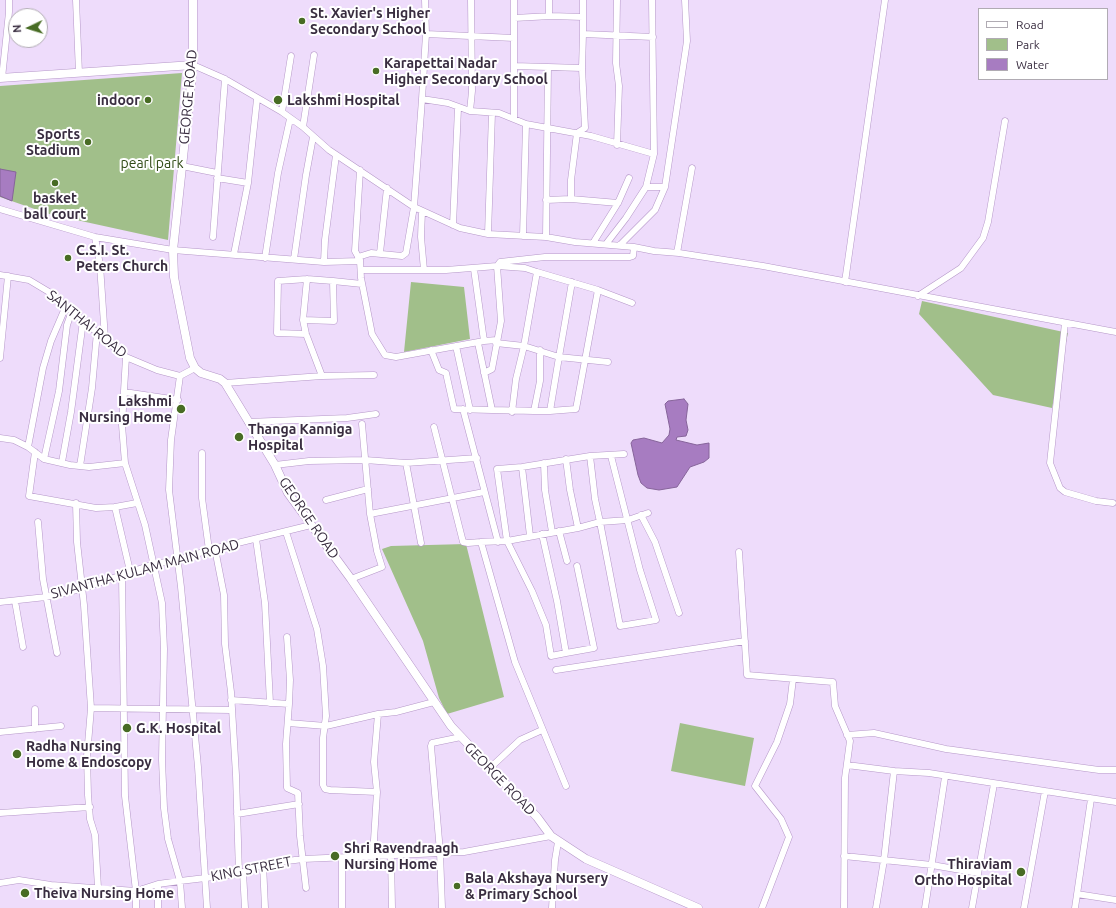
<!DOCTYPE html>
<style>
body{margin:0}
#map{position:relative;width:1116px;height:908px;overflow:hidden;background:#eedcfb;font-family:Ubuntu,sans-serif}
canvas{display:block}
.legend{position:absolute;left:978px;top:8px;width:130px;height:72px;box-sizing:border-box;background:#fff;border:1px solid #b0abb3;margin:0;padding:5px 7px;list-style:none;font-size:12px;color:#392d40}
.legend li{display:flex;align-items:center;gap:8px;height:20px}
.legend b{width:20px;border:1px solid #b0abb3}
.north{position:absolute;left:8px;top:8px;width:40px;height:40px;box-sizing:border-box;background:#fff;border:1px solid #b0abb3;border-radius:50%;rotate:266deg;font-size:11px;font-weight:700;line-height:16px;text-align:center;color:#392d40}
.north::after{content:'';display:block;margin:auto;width:14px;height:18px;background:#486c24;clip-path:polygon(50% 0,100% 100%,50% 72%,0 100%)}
</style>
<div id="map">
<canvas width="1116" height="908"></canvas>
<ul class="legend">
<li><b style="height:5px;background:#fff"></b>Road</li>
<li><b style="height:11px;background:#a1bf8a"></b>Park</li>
<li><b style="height:11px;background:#a77cc1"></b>Water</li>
</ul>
<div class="north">N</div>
</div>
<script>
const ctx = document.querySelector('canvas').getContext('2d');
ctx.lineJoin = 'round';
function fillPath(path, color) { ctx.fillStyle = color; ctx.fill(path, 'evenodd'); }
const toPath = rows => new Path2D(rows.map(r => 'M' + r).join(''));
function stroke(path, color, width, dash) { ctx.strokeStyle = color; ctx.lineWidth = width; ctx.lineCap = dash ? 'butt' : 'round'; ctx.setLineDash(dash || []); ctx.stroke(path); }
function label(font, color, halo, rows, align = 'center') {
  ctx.font = font + ' Ubuntu,sans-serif'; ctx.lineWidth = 4; ctx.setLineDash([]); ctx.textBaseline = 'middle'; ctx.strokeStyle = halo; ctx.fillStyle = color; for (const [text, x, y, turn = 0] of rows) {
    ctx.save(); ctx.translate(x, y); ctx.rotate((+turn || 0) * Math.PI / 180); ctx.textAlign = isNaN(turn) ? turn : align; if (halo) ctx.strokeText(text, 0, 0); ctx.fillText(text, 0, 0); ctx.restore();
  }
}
fillPath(toPath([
 [182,73,168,240,49,214,0,197,0,86],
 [411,282,464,287,470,339,404,352],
 [922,301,1068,333,1052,408,993,395,919,314],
 [466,544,504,697,447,714,439,698,423,641,382,549,391,546],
 [680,723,754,738,745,786,671,771]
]), '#a1bf8a');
const water = toPath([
 [0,169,16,172,12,201,0,196,0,169],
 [684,399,688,404,686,420,688,430,686,436,677,437,676,440,697,445,709,443,709,458,704,462,690,467,677,487,659,490,647,488,641,483,638,475,631,443,633,440,644,438,662,443,669,435,670,429,665,404,668,401,684,399]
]);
fillPath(water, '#a77cc1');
stroke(water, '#86649a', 1);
const minor = toPath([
 [76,0,79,73],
 [583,0,583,34],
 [617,0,616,63,619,86,617,145],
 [549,16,549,0],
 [514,18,551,16,583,17],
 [426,34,514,38],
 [193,65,225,79,282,112,303,127,329,150,414,207,460,228,488,234,546,237,575,242,634,247,654,251,679,253,763,266,1116,332],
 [514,66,582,68],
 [2,78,9,12,9,0],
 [422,99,448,103,470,111,499,113,526,124,591,136,654,154],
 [470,111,472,91,471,0],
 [282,112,291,56],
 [514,118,514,0],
 [303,127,314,55],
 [182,166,217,173],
 [217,178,248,183],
 [646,187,665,187],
 [571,199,571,180,577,133,585,128,582,68,583,34,653,37],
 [546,200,571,199,618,203],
 [0,209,95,237,173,250,324,262,360,261,361,278,372,334,385,355,396,357,484,341],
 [422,211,421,237,424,270],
 [453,225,458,108],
 [488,234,492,113],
 [523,236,526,124],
 [95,237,100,265,105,339],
 [213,237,225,79],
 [546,237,548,67],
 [593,243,618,203,629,178],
 [606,244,626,218,646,187,654,154,652,0],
 [620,245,655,210,665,187,687,41,685,0],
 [380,253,387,188],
 [677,253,692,168],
 [234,254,248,183,257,99],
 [358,257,371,253,402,256,406,253,414,207,422,99,426,34,425,0],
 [265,258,278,173,290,119],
 [294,259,306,175,313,137],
 [360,260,355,251,360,170],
 [324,262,325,240,336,155],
 [474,269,484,341,497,340],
 [361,270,446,270,497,266,525,268,537,272,524,346,559,357,572,282],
 [537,272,598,290,632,303],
 [0,275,29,280,49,292,126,357,157,370,180,376,195,368],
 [333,281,362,284],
 [845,282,885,0],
 [918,296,961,268,983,238,988,222,1005,121],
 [303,320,307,279],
 [1065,323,1050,463,1060,488,1065,492,1096,501,1113,503],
 [478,343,492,410,534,411,540,381,540,350],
 [496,343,524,346,516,379,512,412],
 [456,346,470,410],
 [431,350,439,370,446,373,454,409,492,410],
 [126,357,122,425,125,463,145,525,162,603,164,649,162,760,164,808,168,839,180,881,182,908],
 [0,358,8,276],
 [484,373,492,369,501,321,497,266,500,262,545,257,630,257,633,256,634,247],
 [180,376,171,440,169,490,181,587,198,767,207,908],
 [322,376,374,375],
 [225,383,322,376,306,334,303,320,334,321,333,281,307,279,278,281,277,333,306,334],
 [124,392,178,400],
 [463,409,498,542],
 [534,411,550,411,559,357,608,362],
 [550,411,576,409,598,290],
 [248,422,347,418,376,414],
 [434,427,463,542,468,543,481,542],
 [0,438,14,440,28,447,44,459,70,465,89,467,125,463],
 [28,447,43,368,51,341,66,306],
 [35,452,29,496,96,508,115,507],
 [202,453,202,498,209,550],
 [590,456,595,499,600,522,628,520,648,513],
 [44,459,59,391,67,325,72,311],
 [566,459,570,490,578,528],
 [62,462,71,412,83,321],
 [406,463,421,543],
 [544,463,545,490,552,532],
 [275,465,309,461,365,460,406,463,477,458],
 [80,466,92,388,97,332],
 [522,467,530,536],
 [326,500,368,489],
 [76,503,77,542,84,605,91,708,87,756,88,795,90,819,95,835,98,888],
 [370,514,484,492],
 [641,515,655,542,679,613],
 [38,522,43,579,57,653],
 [559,531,567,561],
 [286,532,317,629,323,666,326,716,323,738,323,785,325,789,330,790,377,792,373,856],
 [542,534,557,601,566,653,594,648,577,566],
 [256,539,265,603,270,703],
 [215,549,224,595,225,644,231,692,236,775,239,874],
 [739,552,747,675,833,682,835,706,850,741,845,778,844,908],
 [130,571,115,507,137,503],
 [122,575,125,796,136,891,136,908],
 [351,579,382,567,377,551,370,514,362,424],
 [15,601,23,647],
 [0,602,46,597,81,589,154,564,178,560,209,550,311,525],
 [287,637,290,680,289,704],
 [566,653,551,656,546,625,532,591,507,541,497,469,522,467,590,456,624,454],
 [556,670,745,641],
 [231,700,289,704,286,744,287,788,298,793,300,836,306,888],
 [91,708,231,710],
 [35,709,35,729],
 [288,723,326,726,378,714,396,712,434,702],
 [0,732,61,726],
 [847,735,874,733,946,749,1099,770,1116,770],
 [847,765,894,771,884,860,876,908],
 [491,767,520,740,542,730],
 [894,771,929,773,1116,802],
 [566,786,515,662,481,542,507,541,578,528,600,522,620,626,656,620,640,570,611,456],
 [377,792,374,762,378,714],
 [0,813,90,807],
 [237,814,299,804],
 [391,856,392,908],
 [844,856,932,865,978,873],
 [263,864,265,908],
 [243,872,245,908],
 [0,883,19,880,51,885,136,891,158,884,180,881,239,874,263,864,303,859,464,852,551,836],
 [158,884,158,908],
 [1077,894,1116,900],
 [342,908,342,859],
 [442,908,440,852,431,746,432,743,461,737],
 [552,908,555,860,558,842],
 [762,908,789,837,781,819,755,786,777,742,790,704,793,679],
 [925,908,945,777],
 [972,908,994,784],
 [1024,908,1045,791],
 [1075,908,1091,799]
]);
const major = toPath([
 [193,0,193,65,173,250,174,277,190,358,195,368,201,373,220,379,225,383,275,465,288,493,351,579,451,726,537,817,551,836,586,859,698,908],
 [0,78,193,65]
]);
stroke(minor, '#b597c8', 7);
stroke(major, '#b597c8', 9);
stroke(minor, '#fff', 6);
stroke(major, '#fff', 8);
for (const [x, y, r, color] of [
 [302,21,4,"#486c24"],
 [376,71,4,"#486c24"],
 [148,100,4,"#486c24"],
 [278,100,5,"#486c24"],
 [88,142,4,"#486c24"],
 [55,183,4,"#486c24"],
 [68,258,4,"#486c24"],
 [181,409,5,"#486c24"],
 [239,437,5,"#486c24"],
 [127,728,5,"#486c24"],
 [17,754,5,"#486c24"],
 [335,856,5,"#486c24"],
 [1021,872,5,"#486c24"],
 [457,886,4,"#486c24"],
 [25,893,5,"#486c24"]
]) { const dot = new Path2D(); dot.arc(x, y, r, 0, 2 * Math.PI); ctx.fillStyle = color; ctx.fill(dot); stroke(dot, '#fff', 1.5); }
label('bold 14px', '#392d40', '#fff', [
 ["St. Xavier's Higher",310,13],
 ["Secondary School",310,29],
 ["Karapettai Nadar",384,63],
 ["Higher Secondary School",384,79],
 ["indoor",140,100,"right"],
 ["Lakshmi Hospital",287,100],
 ["Sports",80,134,"right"],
 ["Stadium",80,150,"right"],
 ["basket",55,198,"center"],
 ["ball court",55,214,"center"],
 ["C.S.I. St.",76,250],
 ["Peters Church",76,266],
 ["Lakshmi",172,401,"right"],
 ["Nursing Home",172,417,"right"],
 ["Thanga Kanniga",248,429],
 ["Hospital",248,445],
 ["G.K. Hospital",136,728],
 ["Radha Nursing",26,746],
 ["Home & Endoscopy",26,762],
 ["Shri Ravendraagh",344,848],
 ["Nursing Home",344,864],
 ["Thiraviam",1012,864,"right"],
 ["Ortho Hospital",1012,880,"right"],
 ["Bala Akshaya Nursery",465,878],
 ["& Primary School",465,894],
 ["Theiva Nursing Home",34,893]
], 'left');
label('14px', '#392d40', '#fff', [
 ["GEORGE ROAD",188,97,-85],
 ["SANTHAI ROAD",87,324,39],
 ["GEORGE ROAD",309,518,56],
 ["SIVANTHA KULAM MAIN ROAD",145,569,-15],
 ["GEORGE ROAD",500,779,46],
 ["KING STREET",251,869,-11]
]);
label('14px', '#314b16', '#fff', [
 ["pearl park",152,163]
]);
</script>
